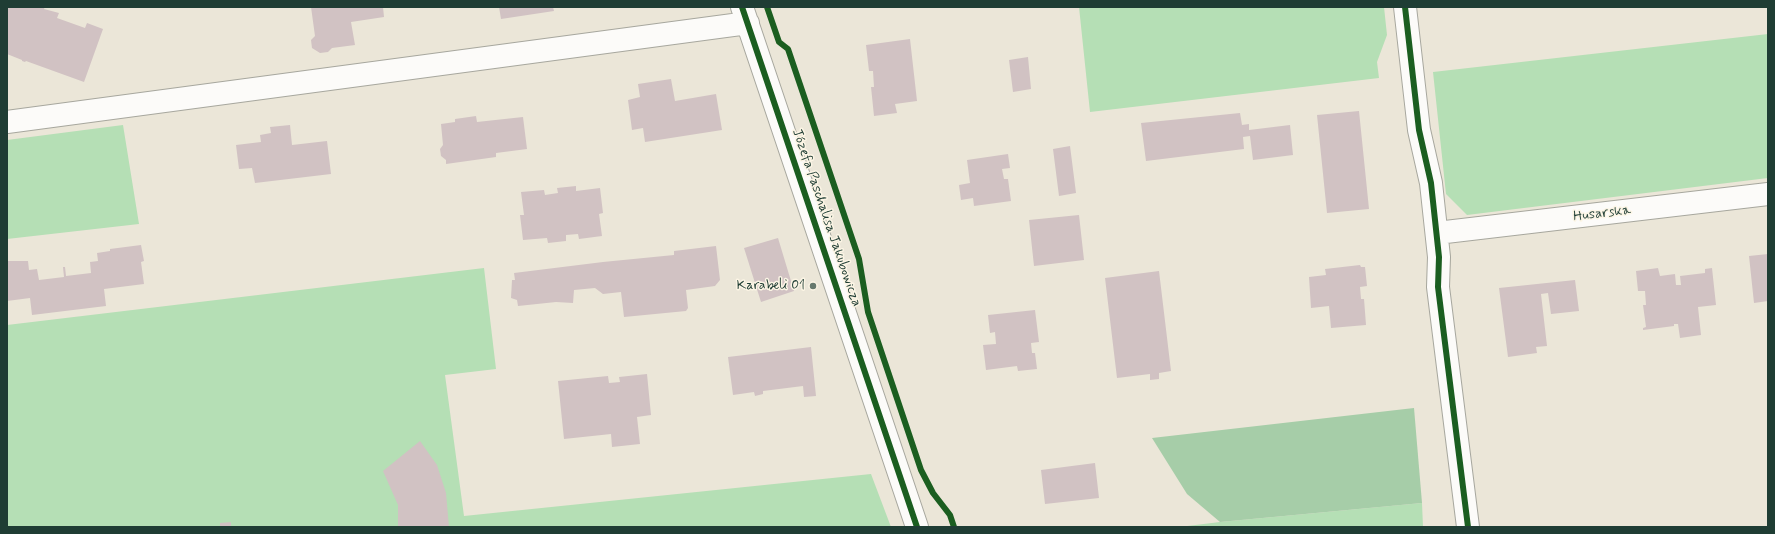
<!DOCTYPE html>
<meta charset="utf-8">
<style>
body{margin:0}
#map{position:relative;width:1775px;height:534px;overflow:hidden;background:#ebe6d8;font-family:Mynerve,sans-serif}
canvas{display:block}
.frame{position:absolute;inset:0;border:8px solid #1f3d34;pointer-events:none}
</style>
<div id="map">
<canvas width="1775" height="534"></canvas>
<div class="frame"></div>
</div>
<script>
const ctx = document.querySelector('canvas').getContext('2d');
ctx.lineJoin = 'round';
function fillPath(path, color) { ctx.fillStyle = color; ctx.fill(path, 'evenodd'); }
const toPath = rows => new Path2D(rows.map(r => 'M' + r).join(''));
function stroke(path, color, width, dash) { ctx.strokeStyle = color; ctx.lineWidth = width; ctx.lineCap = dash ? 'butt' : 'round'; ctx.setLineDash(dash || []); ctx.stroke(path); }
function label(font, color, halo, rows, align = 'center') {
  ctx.font = font + ' Mynerve,sans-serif'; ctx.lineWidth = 3; ctx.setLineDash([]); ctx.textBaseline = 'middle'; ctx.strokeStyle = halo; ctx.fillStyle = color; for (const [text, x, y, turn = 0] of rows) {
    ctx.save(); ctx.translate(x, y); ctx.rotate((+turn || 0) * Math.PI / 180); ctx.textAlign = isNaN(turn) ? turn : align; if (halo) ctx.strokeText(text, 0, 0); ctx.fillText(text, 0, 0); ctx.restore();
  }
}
fillPath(toPath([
 [1079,7,1384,7,1387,35,1377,62,1379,78,1090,112],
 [1768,34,1768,178,1467,215,1446,194,1433,72],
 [123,125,139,224,7,239,7,140],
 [484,268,496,369,445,375,464,516,871,474,891,527,7,527,7,325],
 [1422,503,1423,527,1179,527,1220,522]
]), '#b5dfb5');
fillPath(toPath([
 [1414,408,1422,503,1220,522,1187,494,1152,438]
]), '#a6cda8');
fillPath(toPath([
 [7,7,45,7,44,9,59,13,57,18,85,28,87,23,103,29,84,82,26,61,25,62,22,61,22,60,7,54],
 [311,7,383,7,384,17,351,22,355,45,332,48,328,52,320,53,312,48,311,40,315,36],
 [499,7,553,7,554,11,501,19],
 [910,39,917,101,895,104,897,113,874,116,871,87,874,87,873,71,869,71,866,45],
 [1028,57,1031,89,1013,92,1009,60],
 [671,79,675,101,716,94,722,130,645,142,643,128,632,130,628,100,640,97,638,84],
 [1359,111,1369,209,1327,213,1317,115],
 [1240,113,1242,125,1249,124,1249,130,1290,125,1293,155,1253,160,1250,136,1243,137,1244,149,1146,161,1141,123],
 [476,116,477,122,523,117,527,149,496,153,496,157,446,164,446,160,441,156,440,149,443,145,441,124,455,122,455,119],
 [290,125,292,145,327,141,331,174,255,183,252,168,239,169,236,145,261,142,260,135,271,133,270,127],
 [1070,146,1076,193,1059,196,1053,149],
 [1008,154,1010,168,1002,169,1004,179,1008,179,1011,201,974,206,973,198,961,200,959,185,970,183,967,160],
 [576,186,576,191,600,188,603,213,599,214,602,236,579,239,578,234,566,235,566,241,548,243,547,238,523,240,520,215,524,215,521,192,544,190,545,195,558,193,557,188],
 [1079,215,1084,260,1034,266,1029,220],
 [778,238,794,291,761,302,744,248],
 [141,245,144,261,141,262,144,284,104,289,106,306,32,315,30,298,7,301,7,261,28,261,29,270,37,269,39,280,64,277,63,267,65,267,66,276,91,273,90,262,98,261,97,253,110,251,110,249],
 [716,246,720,280,715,286,686,290,688,308,686,311,624,317,621,292,603,294,595,288,574,290,573,303,556,302,518,306,517,300,511,298,512,280,515,280,514,273,603,262,674,255,674,251],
 [1768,254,1768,301,1754,303,1749,256],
 [1360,265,1361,267,1365,267,1367,286,1360,287,1361,299,1364,299,1366,325,1331,328,1329,306,1311,308,1309,277,1326,275,1325,269],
 [1658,268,1660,276,1675,274,1676,285,1681,285,1680,276,1705,273,1705,269,1712,268,1716,305,1698,307,1701,335,1680,338,1678,324,1674,324,1674,326,1643,330,1643,328,1646,327,1643,305,1646,305,1645,291,1638,291,1636,271],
 [1159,271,1171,371,1159,373,1159,379,1150,380,1150,374,1117,378,1105,278],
 [1575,280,1579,311,1551,314,1548,293,1541,294,1547,346,1536,347,1537,353,1508,357,1499,288],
 [1035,310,1039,342,1031,343,1032,353,1035,353,1037,369,1018,371,1017,366,986,370,983,345,996,344,995,332,990,333,988,315],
 [811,347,816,396,804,397,803,386,763,391,763,394,755,396,754,392,733,395,728,357],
 [647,374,651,415,637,417,640,444,612,447,611,434,564,439,558,381,608,376,609,383,620,382,619,377],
 [420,441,437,465,446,493,449,527,398,527,398,505,383,471],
 [1095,463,1099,498,1045,504,1041,470],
 [231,522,231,527,220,527,220,523]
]), '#d1c2c3');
const minor = toPath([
 [742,7,917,527],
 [1405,7,1419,130,1431,183,1439,257,1438,287,1468,527],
 [7,122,748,23],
 [1437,233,1768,194]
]);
stroke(minor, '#a7a79e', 24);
stroke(minor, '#fcfbf9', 22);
stroke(toPath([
 [742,7,917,527],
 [767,7,779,42,788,49,859,259,868,312,921,470,933,493,950,515,954,527],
 [1405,7,1419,130,1431,183,1439,257,1438,287,1468,527]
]), '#1b5e20', 6);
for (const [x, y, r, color] of [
 [813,286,4,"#66786d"]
]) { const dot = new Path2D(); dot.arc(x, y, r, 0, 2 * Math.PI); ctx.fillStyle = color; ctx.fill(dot); stroke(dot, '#fcf5e5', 1.5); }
label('14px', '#1f3d34', '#fcf5e5', [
 ["Husarska",1602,214,-7],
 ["Józefa Paschalisa Jakubowicza",826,218,71]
]);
label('14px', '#1f3d34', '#fcf5e5', [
 ["Karabeli 01",805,286]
], 'right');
</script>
